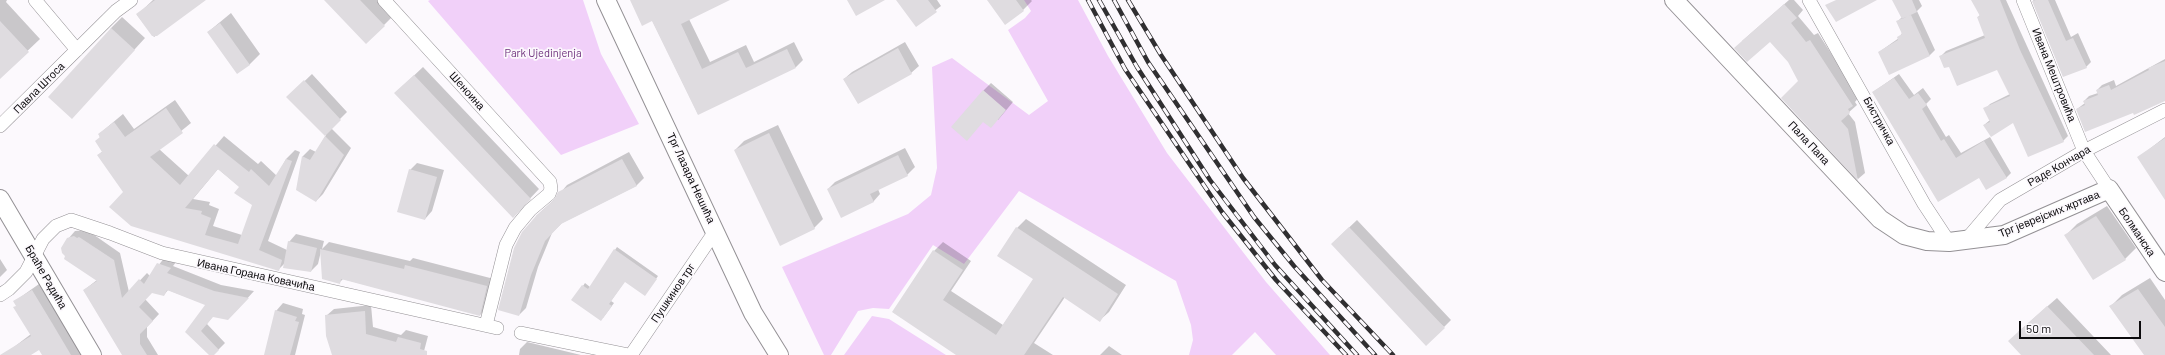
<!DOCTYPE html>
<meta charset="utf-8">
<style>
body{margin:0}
#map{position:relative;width:2165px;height:355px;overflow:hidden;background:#fcf9fd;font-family:Barlow,sans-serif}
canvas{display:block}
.scale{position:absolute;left:2019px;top:321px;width:122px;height:18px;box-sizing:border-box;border:2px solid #0c0b0d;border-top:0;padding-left:5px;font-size:12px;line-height:14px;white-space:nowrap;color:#0c0b0d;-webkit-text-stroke:3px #fcf9fd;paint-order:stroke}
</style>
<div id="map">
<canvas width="2165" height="355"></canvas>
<div class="scale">50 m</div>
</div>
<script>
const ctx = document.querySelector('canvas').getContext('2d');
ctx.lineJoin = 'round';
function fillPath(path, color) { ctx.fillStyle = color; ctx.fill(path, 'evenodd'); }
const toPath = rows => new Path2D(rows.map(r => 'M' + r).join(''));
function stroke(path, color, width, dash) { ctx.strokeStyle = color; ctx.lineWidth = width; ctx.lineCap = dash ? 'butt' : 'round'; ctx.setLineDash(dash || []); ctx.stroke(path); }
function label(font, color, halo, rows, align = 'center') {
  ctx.font = font + ' Barlow,sans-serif'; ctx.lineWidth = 3.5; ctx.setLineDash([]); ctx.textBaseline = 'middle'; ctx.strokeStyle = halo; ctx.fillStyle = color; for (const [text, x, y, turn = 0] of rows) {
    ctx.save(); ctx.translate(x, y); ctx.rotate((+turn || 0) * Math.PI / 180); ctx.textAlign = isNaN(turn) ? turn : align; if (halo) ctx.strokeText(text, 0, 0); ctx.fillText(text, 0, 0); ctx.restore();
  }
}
fillPath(toPath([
 [430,0,583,0,601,54,639,124,561,155,428,1],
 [1024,0,1078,0,1108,56,1167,153,1266,282,1330,355,1276,355,1255,332,1232,355,1189,355,1193,340,1191,325,1176,281,1019,191,964,264,933,245,889,309,873,308,858,311,831,355,824,355,782,267,908,214,931,195,937,168,932,67,952,58,1029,115,1048,101,1008,30,1025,18,1031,11],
 [872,316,889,319,946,355,844,355]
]), '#f1d0f9');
fillPath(toPath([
 [0,0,7,0,6,2,40,39,0,77],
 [153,0,205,0,154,37,137,15],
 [325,0,381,0,395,14,384,25],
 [631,0,728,0,689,19,710,62,746,45,754,62,794,42,803,60,796,67,698,114,652,20],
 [920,0,937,0,941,6,916,25],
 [988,0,1031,0,1032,1,1023,10],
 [1789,0,1794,0,1803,10,1798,16,1814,35,1818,33,1859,97,1855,102,1857,105,1848,113,1855,122,1865,173,1858,179,1782,98,1799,81,1789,61,1770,40,1742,41],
 [1893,0,1919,0,1922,6,1917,11,1935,50,1930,55,1889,74,1879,52,1899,38,1902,33,1898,21,1902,17],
 [1972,0,2006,0,2068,136,2063,141,2014,121,1984,125,1990,120,1985,109,1990,104,2010,94,1998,68,1949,65,1941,56,1946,51,1985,35,1978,17,1980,15],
 [2033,0,2055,0,2071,37,2078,33,2091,62,2086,67,2063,76],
 [231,13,260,54,249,65,208,32],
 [122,17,145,38,72,118,111,28],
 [905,42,919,66,911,73,844,79,852,72],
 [2165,59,2165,100,2134,112,2077,109,2085,103,2084,101,2089,96,2098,93,2097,90,2102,85,2114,80,2116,86],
 [423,67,539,189,521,208,405,84],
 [312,74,347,112,331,128,351,148,323,194,316,201,298,189,303,156,310,149,316,152,326,135,288,97],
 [1899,74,1914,95,1923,88,1931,99,1926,104,1946,137,1949,135,1961,153,1990,137,2011,173,2006,178,1979,177,1873,92],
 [991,83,1013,102,998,120,983,91],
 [175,100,191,123,159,149,189,176,224,136,258,164,261,161,277,176,286,159,295,150,300,152,268,241,287,250,289,242,296,234,324,241,322,249,329,242,410,261,413,258,494,279,487,308,480,315,343,279,339,283,321,251,318,264,311,271,285,263,278,270,131,225,125,192,98,155,103,151,99,134,123,114,134,129],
 [218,169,240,187,253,205,242,235,213,226,219,209,209,205,210,202,193,199],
 [778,125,823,219,814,228,735,150,744,141],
 [2165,137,2165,197,2139,157],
 [905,148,915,167,907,175,878,189,880,194,873,202,828,189,835,182],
 [629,152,644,178,636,186,562,223,552,233,538,267,526,308,519,315,536,216,556,198,567,185],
 [417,163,444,170,432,211,425,219,410,170],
 [2107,206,2136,248,2125,259,2066,235,2077,224],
 [1026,219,1126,285,1109,312,1100,320,1065,297,1034,343,1053,355,958,355,893,312,934,251,943,242,971,261,951,291,1003,325,1034,279,999,255,1017,228],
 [1357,220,1451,320,1444,327,1339,237],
 [87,230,120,253,129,292,147,273,150,276,165,257,177,261,173,266,221,285,254,291,235,312,213,316,207,324,225,343,213,355,186,332,207,305,168,290,164,295,152,292,145,299,159,314,147,327,147,337,158,355,123,355,84,290,97,280,68,239,75,231],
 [617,247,658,276,647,292,625,281,611,301,614,303,603,318,583,286,585,283,590,287],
 [0,259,7,270,0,277],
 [2150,278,2165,300,2165,355,2145,355,2111,306,2122,295],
 [39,284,82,355,43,355,39,349,29,355,18,355,14,347,31,334,15,301],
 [2057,298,2111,355,2022,355,2018,332],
 [283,303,303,309,302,314,305,315,295,355,265,355,276,311],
 [371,305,373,327,401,335,406,330,428,336,423,355,333,355,326,316,334,309],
 [527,342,581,355,519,355,520,349],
 [1109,346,1122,355,1100,355]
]), '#0003');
fillPath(toPath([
 [155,0,206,0,157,36,152,36,136,14],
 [324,0,360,0,385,26,366,44],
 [630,0,730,0,681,24,702,69,738,52,746,68,787,49,796,68,698,115,652,21,642,26],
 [847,0,885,0,856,16],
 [896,0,928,0,937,12,916,27],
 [987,0,1016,0,1024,11,1005,25],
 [1836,0,1877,0,1836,22,1825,5],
 [1892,0,1912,0,1917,12,1902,19],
 [1971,0,2000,0,2020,50,2064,142,2028,157,2013,123,1991,137,1983,125,1990,122,1983,108,2010,96,1997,70,1957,86,1949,67,1944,68,1939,56,1985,38,1977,17,1980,16],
 [2036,0,2048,0,2066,41,2073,38,2087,68,2063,77,2032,1],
 [1784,4,1797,18,1791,23,1806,42,1810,40,1853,106,1848,109,1850,113,1841,121,1848,129,1858,181,1781,98,1798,81,1788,62,1770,42,1747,62,1734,48],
 [1911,15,1930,56,1889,75,1878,52,1898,40,1897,37,1902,34,1896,21],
 [0,21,29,52,0,79],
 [220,23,250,65,237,74,207,32],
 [111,28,135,50,72,119,48,97],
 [898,48,912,74,858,104,843,79],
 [2165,61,2165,101,2134,115,2133,113,2085,132,2076,109,2085,105,2083,101,2098,95,2096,90,2109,85,2111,90,2149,70,2148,68],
 [414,75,531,199,513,218,394,93],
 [1894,78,1909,99,1918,93,1927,105,1922,109,1941,141,1944,139,1956,158,1984,141,2007,178,1986,190,1979,178,1938,202,1872,92],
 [304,80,341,120,325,136,286,97],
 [983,90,1006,110,991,128,983,122,967,141,951,127],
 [166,108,183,133,150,157,180,185,214,144,249,172,251,169,269,186,286,159,292,161,259,250,282,260,279,271,131,226,109,207,123,192,97,155,102,152,95,141,100,137,98,134,114,122,125,137],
 [218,169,239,187,234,193,252,205,238,244,205,235,211,218,201,214,202,211,185,208],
 [769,133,815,229,780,246,734,150],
 [325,136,344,155,316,202,296,190,302,156,310,160],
 [2165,138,2165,200,2137,157],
 [898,155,908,176,870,194,874,202,841,218,827,189],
 [622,159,637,186,561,224,545,241,531,275,519,316,498,310,514,248,522,232,536,216,554,200,558,192],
 [409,169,437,177,425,220,397,212],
 [2096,216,2126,260,2093,280,2064,235],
 [1016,227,1118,294,1100,322,1063,297,1024,355,956,355,892,312,933,250,963,270,943,300,996,335,1033,279,997,256],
 [1349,227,1445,328,1426,346,1331,244],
 [74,236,77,238,79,237,114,260,122,298,139,279,144,284,157,263,171,268,167,273,214,291,249,298,228,320,213,317,201,331,219,350,214,355,209,355,185,332,205,305,167,290,164,296,152,293,139,307,153,321,140,334,140,344,147,355,122,355,83,290,97,281,64,259,65,256,62,253,61,248,67,238],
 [288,241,317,248,311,272,283,268],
 [320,249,404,269,405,265,487,286,480,316,341,279,340,284,322,279],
 [614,249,657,279,645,296,625,282,609,304,612,306,601,321,571,300,582,285,588,289],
 [2138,289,2165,327,2165,355,2144,355,2109,306],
 [32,290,52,323,71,355,42,355,39,350,31,355,0,355,31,336,13,307,16,306,13,301],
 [2047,306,2094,355,2021,355,2008,341],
 [275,310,297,317,295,321,299,322,290,355,264,355],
 [365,311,366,334,396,342,398,337,421,343,420,349,427,351,427,355,332,355,326,336,325,315]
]), '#dfdce0');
const street = toPath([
 [35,0,77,50],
 [384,0,550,182,551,189,549,194,530,210,515,228,506,245,486,325],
 [1809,0,1924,204,1949,242],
 [2023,0,2084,151,2109,189],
 [0,126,116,11,131,0],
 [1966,240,2000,200,2084,151,2165,110],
 [0,295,9,289,26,272,43,239,56,226,71,220,110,233,162,253,497,328],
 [521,333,629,355],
 [631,355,716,230]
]);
const secondary = toPath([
 [606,0,753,313,779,355],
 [1674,0,1880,219,1904,235,1927,241,1949,242,2004,235,2109,189,2165,272],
 [0,199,92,355]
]);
stroke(street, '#949195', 14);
stroke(secondary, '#949195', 20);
stroke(street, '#fff', 13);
stroke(secondary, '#fff', 18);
const rail = toPath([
 [1088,0,1125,69,1222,212,1276,280,1346,355],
 [1099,0,1137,67,1210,180,1275,265,1357,355],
 [1114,0,1148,62,1254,217,1294,266,1375,355],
 [1128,0,1161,55,1243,178,1322,280,1393,355]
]);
stroke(rail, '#302f31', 4.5);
stroke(rail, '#fcf9fd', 3, [9]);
label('11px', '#6c2e7b', '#fcf9fd', [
 ["Park Ujedinjenja",543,53]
]);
label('11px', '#0c0b0d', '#fcf9fd', [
 ["Ивана Мештровића",2054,75,68],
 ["Павла Штоса",39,88,-45],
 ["Шеноина",467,91,48],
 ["Бистричка",1879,121,61],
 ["Пала Папа",1809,143,47],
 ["Раде Кончара",2059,166,-30],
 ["Трг Лазара Нешића",691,178,65],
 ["Трг јеврејских жртава",2049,214,-22],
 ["Болманска",2137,232,56],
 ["Ивана Горана Ковачића",256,275,12],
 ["Браће Радића",46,277,60],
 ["Пушкинов трг",673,293,-56]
]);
</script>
